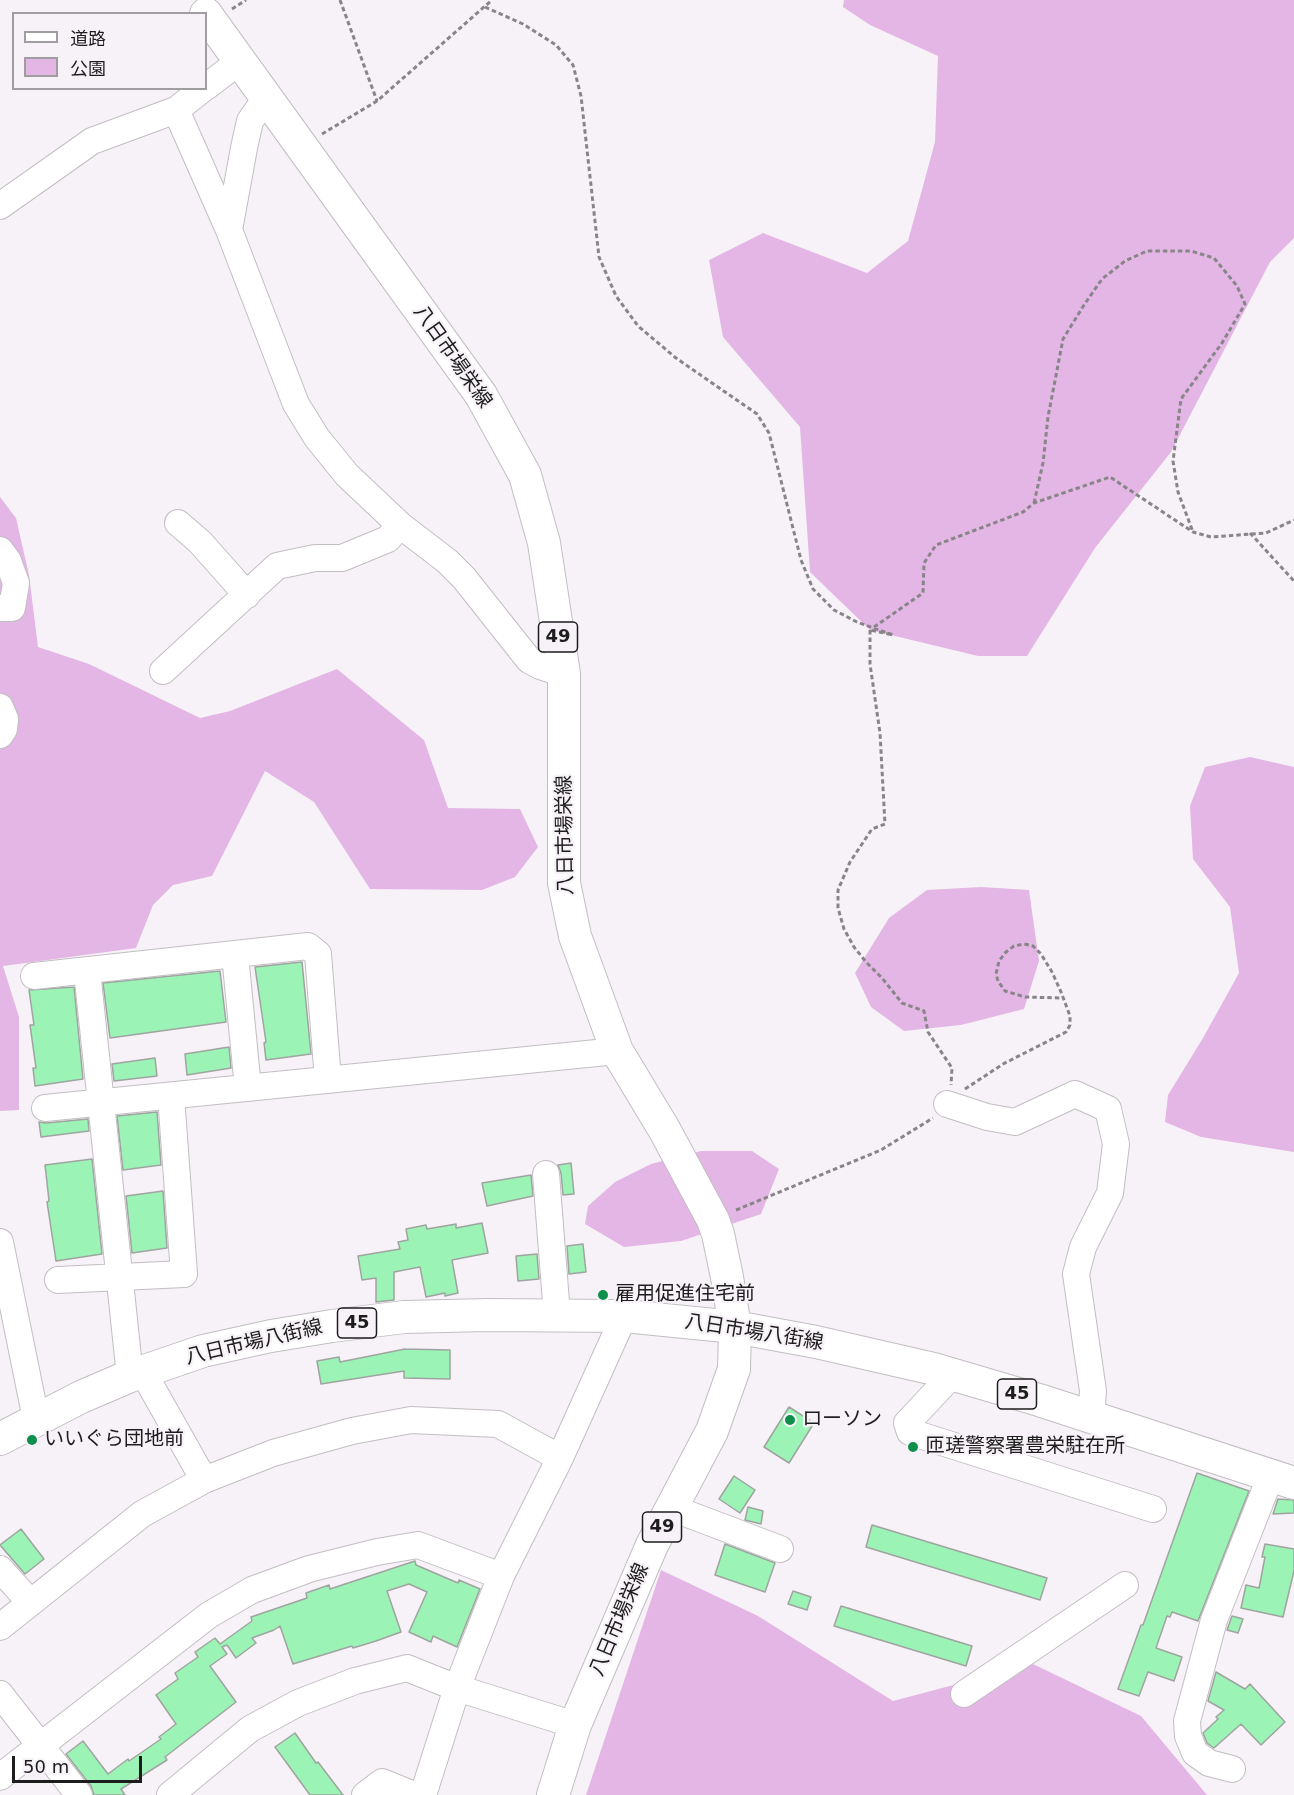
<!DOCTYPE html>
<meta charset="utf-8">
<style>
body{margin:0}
#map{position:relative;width:1294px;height:1795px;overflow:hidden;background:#f7f2f7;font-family:"DejaVu Sans","Noto Sans JP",sans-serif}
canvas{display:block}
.legend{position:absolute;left:12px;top:12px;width:195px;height:78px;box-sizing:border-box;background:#f7f2f7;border:2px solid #a09da0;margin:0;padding:8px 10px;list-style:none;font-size:18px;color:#1e1d1e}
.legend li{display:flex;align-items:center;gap:12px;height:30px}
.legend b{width:30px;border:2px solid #a09da0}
.scale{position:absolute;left:12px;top:1756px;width:130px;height:27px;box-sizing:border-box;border:3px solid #1e1d1e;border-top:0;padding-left:8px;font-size:18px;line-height:21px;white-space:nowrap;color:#1e1d1e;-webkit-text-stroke:4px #f7f2f7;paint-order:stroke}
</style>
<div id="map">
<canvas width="1294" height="1795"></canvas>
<ul class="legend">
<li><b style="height:8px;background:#fff"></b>道路</li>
<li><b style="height:16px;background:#e4b6e5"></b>公園</li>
</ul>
<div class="scale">50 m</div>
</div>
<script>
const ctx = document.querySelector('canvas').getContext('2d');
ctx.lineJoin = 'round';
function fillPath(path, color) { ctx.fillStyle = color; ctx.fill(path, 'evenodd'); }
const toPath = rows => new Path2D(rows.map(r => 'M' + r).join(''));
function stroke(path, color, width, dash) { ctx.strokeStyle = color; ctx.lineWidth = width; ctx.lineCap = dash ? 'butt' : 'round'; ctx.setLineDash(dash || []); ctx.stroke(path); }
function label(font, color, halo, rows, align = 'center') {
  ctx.font = font + ' "DejaVu Sans","Noto Sans JP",sans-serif'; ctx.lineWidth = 4.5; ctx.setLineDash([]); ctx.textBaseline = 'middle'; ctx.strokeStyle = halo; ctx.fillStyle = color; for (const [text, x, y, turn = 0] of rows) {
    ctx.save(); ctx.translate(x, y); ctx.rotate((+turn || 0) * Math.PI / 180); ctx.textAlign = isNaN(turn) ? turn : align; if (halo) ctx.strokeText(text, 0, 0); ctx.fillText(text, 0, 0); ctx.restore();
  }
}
fillPath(toPath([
 [844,0,1294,0,1294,238,1270,262,1171,452,1095,548,1027,656,978,656,870,630,810,572,800,427,723,337,709,260,763,233,867,273,908,241,935,142,938,56,870,25,843,7],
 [0,497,16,518,29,575,38,647,89,664,200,718,230,711,337,669,424,740,448,808,520,809,538,847,515,877,482,890,370,889,314,802,265,771,212,876,173,885,153,905,136,948,3,966,19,1017,19,1110,0,1111],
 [1250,757,1294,767,1294,1152,1201,1137,1165,1122,1168,1095,1203,1038,1239,973,1230,907,1193,859,1190,806,1205,767],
 [981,887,1029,890,1039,961,1024,1009,961,1025,904,1031,871,1007,855,973,889,918,927,890],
 [701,1151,752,1151,779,1169,761,1214,681,1241,624,1247,585,1224,588,1206,615,1182,651,1164],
 [661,1570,758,1616,893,1701,1033,1664,1141,1716,1207,1795,586,1795]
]), '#e4b6e5');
const building = toPath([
 [302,962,311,1054,266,1060,264,1043,266,1042,255,967,302,962],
 [220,971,226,1022,110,1038,103,983,220,971],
 [74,987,83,1079,35,1086,33,1068,36,1068,30,1025,34,1025,29,990,74,987],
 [229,1047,231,1068,187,1075,185,1054,229,1047],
 [155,1058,157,1076,114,1081,112,1064,155,1058],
 [157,1112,161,1165,123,1170,117,1116,157,1112],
 [88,1119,89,1131,41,1137,39,1122,46,1123,88,1119],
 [92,1159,102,1254,56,1261,47,1202,49,1201,45,1165,92,1159],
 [571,1163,574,1194,563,1195,561,1173,558,1165,571,1163],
 [531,1175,533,1196,487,1206,482,1183,531,1175],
 [163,1191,167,1248,132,1253,126,1196,163,1191],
 [482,1223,488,1253,452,1260,458,1293,445,1296,445,1293,426,1297,420,1267,394,1272,394,1300,376,1302,376,1278,362,1280,358,1256,400,1249,398,1242,408,1240,406,1229,426,1225,427,1229,456,1224,456,1228,482,1223],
 [583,1244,586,1272,569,1274,567,1246,583,1244],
 [537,1254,539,1279,518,1281,516,1256,537,1254],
 [405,1349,450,1350,450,1379,404,1378,404,1371,321,1384,317,1361,339,1357,340,1362,405,1349],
 [789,1407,814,1423,789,1463,764,1447,789,1407],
 [1197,1473,1249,1491,1198,1621,1172,1612,1170,1617,1167,1616,1156,1648,1182,1657,1174,1681,1148,1672,1139,1696,1118,1689,1141,1625,1143,1625,1197,1473],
 [734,1476,755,1490,740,1513,719,1499,734,1476],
 [1278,1499,1294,1500,1294,1513,1273,1514,1278,1499],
 [748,1507,763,1511,761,1524,745,1520,748,1507],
 [872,1525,1047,1578,1040,1600,866,1547,872,1525],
 [21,1529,44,1559,25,1574,0,1545,21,1529],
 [725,1544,775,1563,765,1592,715,1575,725,1544],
 [1265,1544,1294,1549,1294,1571,1283,1617,1241,1608,1246,1585,1259,1588,1265,1557,1262,1557,1265,1544],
 [415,1561,416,1565,458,1583,459,1580,480,1589,457,1647,433,1636,431,1642,409,1632,427,1592,409,1584,387,1591,401,1632,376,1641,353,1648,352,1646,293,1664,280,1626,274,1630,252,1638,256,1643,236,1658,227,1645,222,1647,227,1654,210,1666,236,1702,165,1757,167,1760,121,1789,125,1795,94,1795,91,1786,66,1754,83,1741,108,1774,128,1759,129,1761,161,1739,159,1737,176,1724,156,1695,178,1679,175,1673,198,1657,195,1652,215,1638,220,1644,252,1621,251,1617,307,1598,306,1593,329,1585,330,1589,415,1561],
 [793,1591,811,1597,807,1610,788,1604,793,1591],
 [841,1606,972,1646,966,1666,834,1626,841,1606],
 [1232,1616,1243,1619,1238,1633,1227,1630,1232,1616],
 [1216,1672,1245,1689,1250,1684,1285,1722,1261,1745,1241,1724,1214,1748,1207,1743,1203,1733,1218,1719,1216,1717,1224,1710,1208,1701,1216,1672],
 [295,1733,316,1763,318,1762,343,1795,310,1795,275,1747,295,1733]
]);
fillPath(building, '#9bf3b5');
stroke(building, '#a0a4a1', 1.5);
const minor = toPath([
 [206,87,240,61],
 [176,110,229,230,296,404,317,438,347,475,400,525,447,561,464,578,529,660,540,666,564,674],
 [0,206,92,141,176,110,204,88],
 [229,230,244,148,250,121,266,98],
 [178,523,200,542,247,595],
 [0,550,8,561,16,583,12,608,0,608],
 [163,671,277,566,315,558,342,558,388,539,400,525],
 [0,707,5,719,4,729,0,735],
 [235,955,248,1088],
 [87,971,130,1376],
 [34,976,308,946,318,954,328,1080],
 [947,1104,987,1117,1015,1122,1075,1094,1108,1109,1116,1144,1110,1193,1083,1247,1076,1274,1093,1391,1091,1417],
 [45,1108,617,1051],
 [546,1174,557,1315],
 [0,1242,36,1419],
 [58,1280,184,1274,171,1096],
 [143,1372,204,1480],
 [952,1375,907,1423,910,1432,1153,1509],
 [672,1508,780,1549],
 [0,1569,30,1602],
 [0,1627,142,1514,204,1480,273,1453,352,1431,411,1420,498,1424,560,1458],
 [0,1694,79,1795],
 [964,1694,1125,1585],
 [1232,1769,1209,1763,1195,1753,1188,1736,1187,1721,1214,1620,1271,1475],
 [0,1777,209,1615,252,1590,309,1569,377,1552,418,1545,501,1576],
 [170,1795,250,1729,298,1703,355,1681,407,1668,457,1688,575,1725],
 [365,1795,382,1782,414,1795],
 [423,1795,457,1688,501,1576,560,1458,624,1316]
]);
const major = toPath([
 [206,14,481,395,525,475,544,543,564,674,564,883,575,936,617,1051,664,1129,713,1220,718,1234,727,1277,735,1327,734,1369,712,1431,652,1545,575,1725,553,1795],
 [0,1439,81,1397,130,1376,203,1351,271,1336,332,1326,404,1317,487,1315,624,1316,735,1327,816,1342,934,1369,1039,1400,1294,1483]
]);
stroke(minor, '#c2bec2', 28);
stroke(major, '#c2bec2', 34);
stroke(toPath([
 [340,0,377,101],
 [485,7,523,24,556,45,573,65,581,96,599,257,616,296,638,326,676,358,757,414,769,433,801,560,813,589,834,610,857,622,893,635,870,630],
 [232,9,246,0],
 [322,134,377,101,492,0],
 [1034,503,1043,463,1048,417,1063,339,1084,305,1102,279,1125,261,1147,251,1191,251,1214,258,1237,286,1245,304,1222,343,1181,399,1173,461,1178,492,1193,532],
 [1250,533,1294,581],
 [874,627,923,593,924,563,936,545,1023,512,1034,503,1110,477,1193,532,1211,537,1266,533,1294,520],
 [870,630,870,664,880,733,885,824,872,829,850,862,838,890,838,908,844,929,854,947,866,962,882,978,902,1003,924,1011,928,1032,952,1068,951,1085],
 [965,1089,1003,1064,1066,1032,1070,1025,1070,1016,1061,992,1052,972,1041,954,1033,946,1024,944,1014,946,1006,952,999,961,996,974,998,981,1005,991,1025,997,1063,998],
 [736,1210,881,1150,933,1118]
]), '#888588', 3, [4.5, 3]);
stroke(minor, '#fff', 26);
stroke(major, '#fff', 32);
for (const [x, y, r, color] of [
 [603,1295,6,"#0f8f4c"],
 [790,1420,6,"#0f8f4c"],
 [32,1440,6,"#0f8f4c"],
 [913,1447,6,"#0f8f4c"]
]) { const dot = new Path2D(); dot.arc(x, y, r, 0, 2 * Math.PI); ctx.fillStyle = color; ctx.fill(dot); stroke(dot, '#f7f2f7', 2); }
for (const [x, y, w] of [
 [558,637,39],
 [357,1323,39],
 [1017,1394,39],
 [662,1527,39]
]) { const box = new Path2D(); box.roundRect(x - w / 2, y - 15, w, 30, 4.5); ctx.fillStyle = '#f7f2f7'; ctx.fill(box); stroke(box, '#1e1d1e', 1.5); }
label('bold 18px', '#1e1d1e', null, [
 ["49",558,637],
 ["45",357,1323],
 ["45",1017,1394],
 ["49",662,1527]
]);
label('20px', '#1e1d1e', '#f7f2f7', [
 ["八日市場栄線",452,357,55],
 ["八日市場栄線",566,835,-91],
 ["八日市場八街線",754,1333,9],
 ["八日市場八街線",254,1343,-13],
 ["八日市場栄線",620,1620,-67]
]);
label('20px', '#1e1d1e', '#f7f2f7', [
 ["雇用促進住宅前",615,1295],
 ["ローソン",802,1420],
 ["いいぐら団地前",44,1440],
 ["匝瑳警察署豊栄駐在所",925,1447]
], 'left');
</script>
